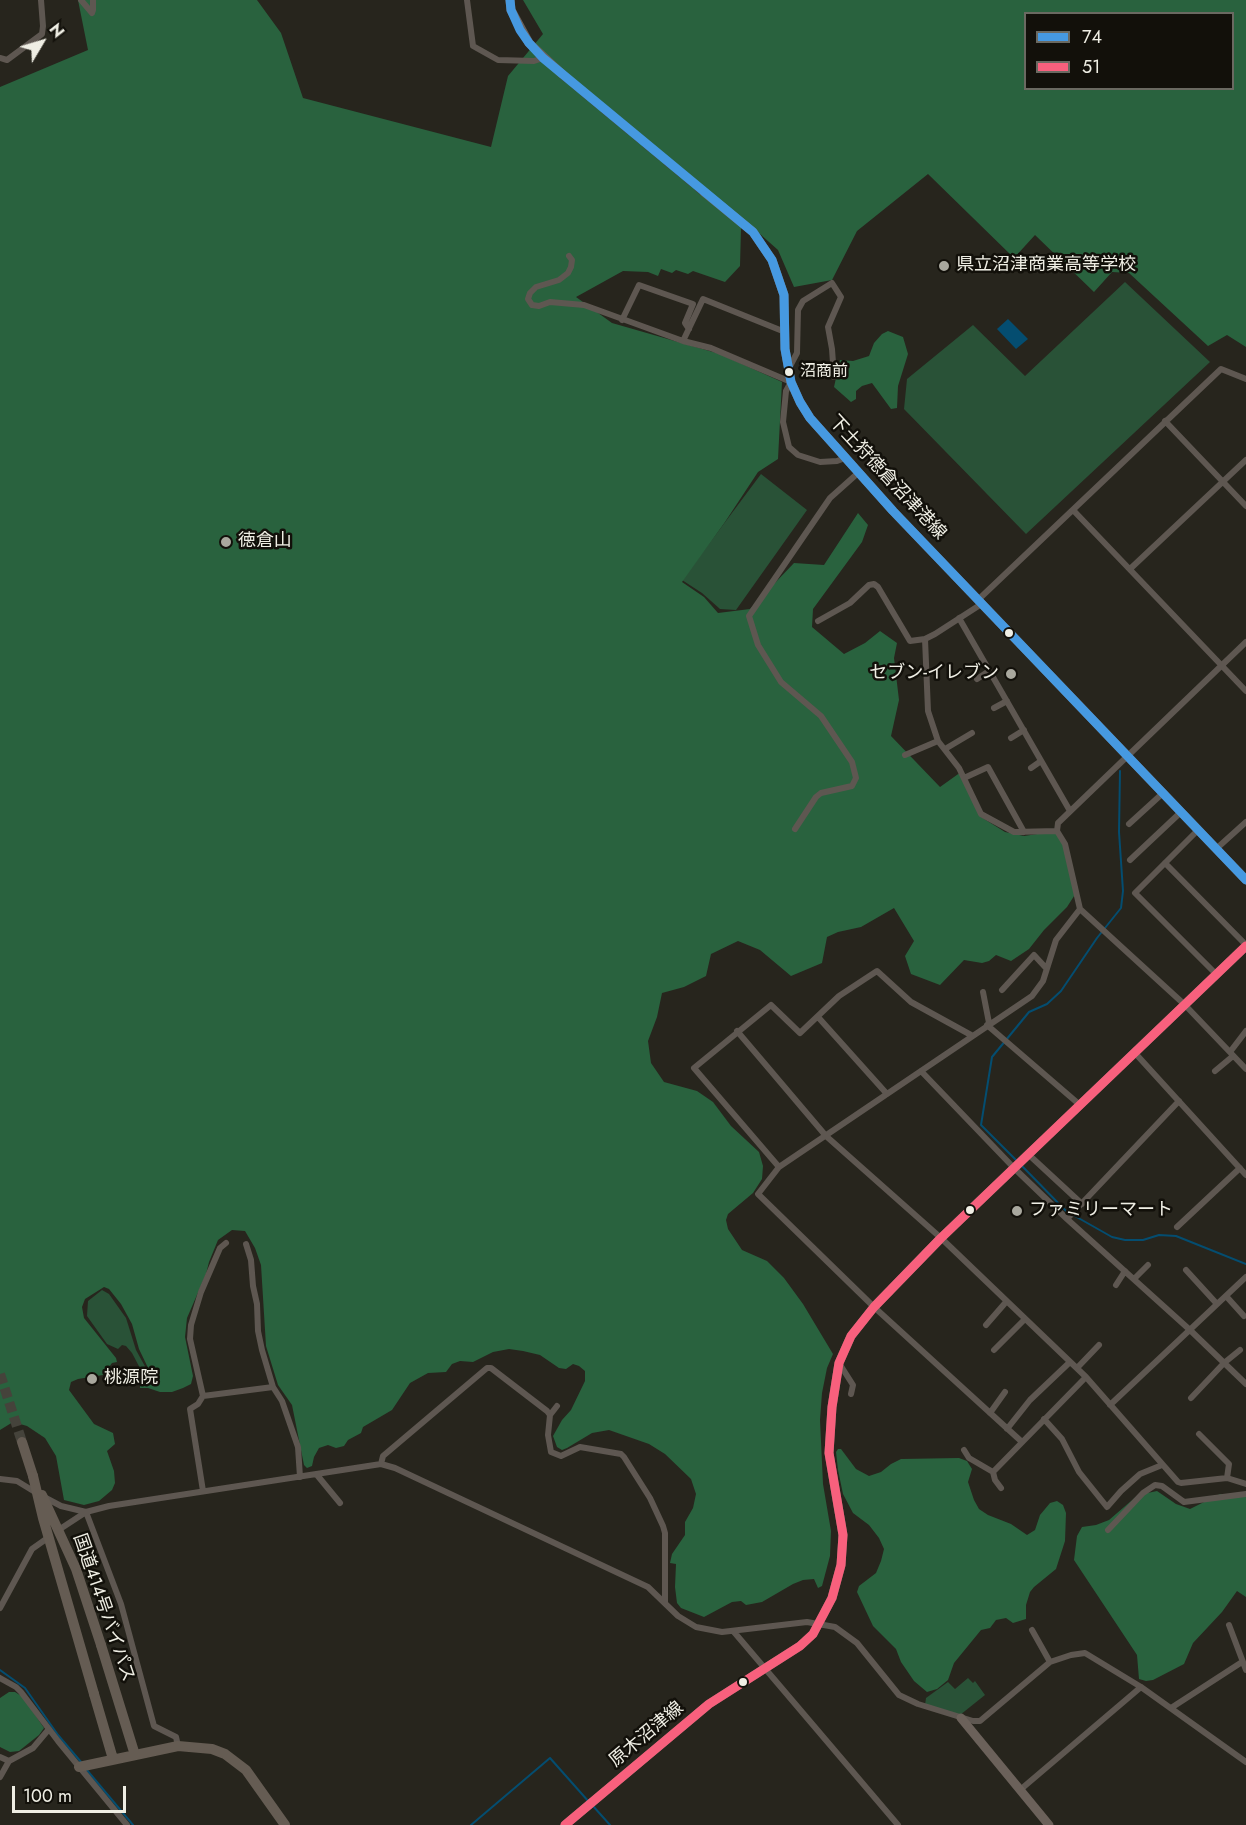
<!DOCTYPE html>
<meta charset="utf-8">
<style>
body{margin:0}
#map{position:relative;width:1246px;height:1825px;overflow:hidden;background:#27251d;font-family:Jost,sans-serif}
canvas{display:block}
.legend{position:absolute;left:1024px;top:12px;width:210px;height:78px;box-sizing:border-box;background:#12100a;border:2px solid #6a6961;margin:0;padding:8px 10px;list-style:none;font-size:18px;color:#efeee4}
.legend li{display:flex;align-items:center;gap:12px;height:30px}
.legend b{width:30px;border:2px solid #6a6961}
.north{position:absolute;left:12px;top:12px;width:60px;height:60px;-webkit-text-stroke:4px #12100a;paint-order:stroke;rotate:52deg;font-size:16px;font-weight:700;line-height:24px;text-align:center;color:#efeee4}
.north::after{content:'';display:block;margin:auto;width:21px;height:27px;background:#efeee4;clip-path:polygon(50% 0,100% 100%,50% 72%,0 100%)}
.scale{position:absolute;left:12px;top:1786px;width:114px;height:27px;box-sizing:border-box;border:3px solid #efeee4;border-top:0;padding-left:8px;font-size:18px;line-height:21px;white-space:nowrap;color:#efeee4;-webkit-text-stroke:4px #12100a;paint-order:stroke}
</style>
<div id="map">
<canvas width="1246" height="1825"></canvas>
<ul class="legend">
<li><b style="height:8px;background:#4699e1"></b>74</li>
<li><b style="height:8px;background:#f8607d"></b>51</li>
</ul>
<div class="north">N</div>
<div class="scale">100 m</div>
</div>
<script>
const ctx = document.querySelector('canvas').getContext('2d');
ctx.lineJoin = 'round';
function fillPath(path, color) { ctx.fillStyle = color; ctx.fill(path, 'evenodd'); }
const toPath = rows => new Path2D(rows.map(r => 'M' + r).join(''));
function stroke(path, color, width, dash) { ctx.strokeStyle = color; ctx.lineWidth = width; ctx.lineCap = dash ? 'butt' : 'round'; ctx.setLineDash(dash || []); ctx.stroke(path); }
function label(font, color, halo, rows, align = 'center') {
  ctx.font = font + ' Jost,"Noto Sans JP",sans-serif'; ctx.lineWidth = 5; ctx.setLineDash([]); ctx.textBaseline = 'middle'; ctx.strokeStyle = halo; ctx.fillStyle = color; for (const [text, x, y, turn = 0] of rows) {
    ctx.save(); ctx.translate(x, y); ctx.rotate((+turn || 0) * Math.PI / 180); ctx.textAlign = isNaN(turn) ? turn : align; if (halo) ctx.strokeText(text, 0, 0); ctx.fillText(text, 0, 0); ctx.restore();
  }
}
fillPath(toPath([
 [1125,282,1210,362,1026,534,904,409,907,379,973,325,1025,376],
 [761,474,807,510,736,610,720,609,702,593,682,580],
 [102,1290,109,1294,126,1318,136,1350,147,1370,142,1372,132,1353,126,1346,122,1345,118,1349,107,1344,87,1316,88,1301],
 [968,1678,973,1683,975,1681,985,1695,960,1715,925,1705,926,1698,948,1682,955,1689]
]), '#295237');
fillPath(toPath([
 [78,0,257,0,281,33,303,98,491,147,508,76,543,34,523,0,1246,0,1246,347,1227,335,1208,346,1129,273,1112,272,1094,292,1035,235,1014,258,928,174,857,231,832,280,794,287,778,250,751,226,741,228,740,266,725,282,693,271,688,274,676,270,672,273,661,269,658,276,648,272,623,271,576,297,612,323,720,354,782,382,778,459,758,472,725,522,682,582,704,597,718,613,750,609,794,563,824,565,858,513,868,525,862,542,813,609,812,627,844,654,865,643,880,631,897,643,894,658,899,700,891,736,940,787,961,772,981,817,1005,832,1024,836,1057,831,1067,852,1076,893,1067,907,1044,930,1029,949,1011,961,996,955,989,961,982,963,964,960,940,985,911,974,905,956,914,941,894,908,861,927,838,932,827,937,822,963,791,976,760,950,738,941,711,954,706,976,684,987,662,993,657,1017,648,1041,651,1063,664,1082,697,1091,713,1102,731,1126,759,1152,763,1166,762,1179,753,1193,728,1214,726,1220,728,1229,742,1250,767,1261,784,1278,803,1304,833,1354,827,1368,822,1393,820,1420,823,1484,831,1531,830,1556,822,1586,818,1588,814,1579,803,1580,793,1584,762,1602,746,1605,741,1601,732,1602,704,1617,681,1608,677,1603,675,1587,676,1564,670,1563,672,1554,685,1535,685,1522,693,1508,696,1494,691,1479,665,1454,649,1444,609,1430,592,1433,567,1448,562,1450,557,1447,553,1436,562,1420,571,1410,585,1381,585,1371,579,1366,573,1364,566,1369,559,1368,540,1355,523,1351,509,1349,493,1352,473,1362,460,1361,452,1364,446,1372,428,1373,410,1383,392,1410,363,1427,361,1433,348,1440,344,1446,336,1448,328,1445,319,1448,314,1457,312,1466,307,1468,304,1465,292,1405,278,1385,266,1346,261,1265,255,1248,245,1231,232,1230,218,1240,209,1262,206,1274,187,1318,185,1337,193,1376,191,1384,183,1388,172,1392,160,1392,148,1388,140,1388,140,1384,147,1379,150,1372,139,1349,132,1324,121,1304,109,1289,104,1287,85,1299,82,1307,84,1318,116,1358,117,1362,112,1363,103,1375,78,1379,71,1382,69,1390,94,1424,113,1433,115,1444,107,1451,114,1471,115,1483,112,1490,99,1501,84,1505,64,1500,56,1456,45,1438,27,1426,13,1422,0,1430,0,87,88,50],
 [1026,14,1232,14,1232,88,1026,88],
 [888,331,903,337,908,354,898,386,897,408,891,409,872,383,862,386,856,391,856,399,851,402,834,387,840,360,853,361,869,356,874,343,882,334],
 [838,1449,841,1449,856,1469,869,1476,881,1472,891,1464,901,1459,959,1458,967,1461,972,1469,968,1482,974,1500,979,1509,988,1515,1011,1524,1027,1535,1035,1530,1040,1515,1050,1503,1057,1501,1063,1505,1066,1513,1065,1541,1056,1569,1034,1587,1030,1592,1026,1605,1026,1619,1013,1623,1006,1618,996,1620,990,1628,981,1630,954,1663,948,1680,937,1689,927,1692,914,1681,901,1662,896,1649,873,1626,857,1592,859,1586,876,1573,881,1561,884,1549,879,1538,869,1525,853,1513,843,1494,838,1470,836,1452],
 [1157,1491,1176,1504,1190,1509,1220,1494,1246,1495,1246,1597,1237,1591,1222,1612,1193,1643,1184,1664,1153,1680,1146,1681,1139,1679,1137,1655,1074,1560,1077,1536,1082,1527,1096,1525,1109,1520,1138,1495],
 [9,1692,15,1692,23,1697,44,1728,39,1735,19,1751,10,1752,0,1747,0,1698]
]), '#29623e');
fillPath(toPath([
 [1008,319,1028,339,1016,349,997,329]
]), '#044d70');
stroke(toPath([
 [1017,1161,981,1125,992,1057,1029,1012,1047,1004,1061,991,1097,938,1121,908,1123,891,1119,832,1120,771],
 [1021,1165,1066,1211,1112,1237,1125,1240,1143,1240,1159,1235,1176,1236,1246,1264],
 [0,1670,25,1688,58,1735,81,1762],
 [86,1769,133,1825],
 [593,1806,610,1825],
 [471,1825,550,1758,589,1802]
]), '#044d70', 2);
stroke(toPath([
 [562,74,704,192]
]), '#45433b', 9, [9, 4.5]);
stroke(toPath([
 [0,1374,22,1442]
]), '#45433b', 10, [10, 5]);
stroke(toPath([
 [81,0,92,13,93,10,93,0],
 [467,0,473,46,498,60,534,61,543,58],
 [0,58,7,60,42,34,43,26,41,0],
 [569,256,572,260,571,267,568,273,559,280,536,287,530,293,528,299,532,305,539,306,550,302,584,305,683,341,711,348,791,382,786,391,783,422,789,447,798,455,820,462,837,461,845,458],
 [622,320,639,285,693,304,685,323,689,329],
 [683,341,703,299,785,332],
 [789,368,797,353,798,310,803,301,832,283,841,297,828,327,832,349,834,377],
 [1165,421,1246,506],
 [1073,510,1246,691],
 [1130,569,1246,460],
 [979,599,1221,369,1246,379],
 [959,618,1070,811],
 [818,621,850,603,869,585,874,584,878,587,910,641,925,639,935,634,983,603],
 [925,639,928,711,938,741,959,768,981,814,1014,832,1057,831],
 [977,679,989,671],
 [994,708,1007,701],
 [1011,738,1024,730],
 [945,749,972,733],
 [905,755,938,741],
 [1031,768,1041,761],
 [964,778,988,767,1024,832],
 [1129,824,1163,793],
 [795,829,816,797,821,793,852,786,856,778,852,762,821,716,781,682,758,645,749,616,830,498,858,473],
 [1198,830,1135,893,1217,975],
 [1216,849,1246,822],
 [1130,860,1181,812],
 [1165,863,1246,945],
 [1080,909,1185,1005,1246,1069],
 [1002,990,1034,955,1046,968],
 [983,992,989,1023],
 [818,1017,887,1094],
 [987,1025,1080,1105],
 [737,1031,826,1136,941,1238,1086,1377,1178,1482,1181,1483,1227,1478,1246,1484],
 [1230,1052,1246,1031],
 [1135,1053,1246,1175],
 [921,1071,1014,1168,1067,1219,1190,1330,1246,1384],
 [1215,1071,1233,1056],
 [1028,1154,1082,1204],
 [779,1167,694,1068,771,1005,800,1033,839,996,877,971,911,1002,971,1035],
 [1067,1219,1179,1101],
 [1177,1227,1240,1168],
 [246,1244,251,1260,253,1286,257,1304,258,1331,262,1350,273,1387,282,1401,298,1447,300,1477],
 [1186,1270,1217,1304],
 [1134,1279,1148,1265],
 [1116,1285,1125,1271],
 [1226,1296,1244,1316],
 [986,1325,1006,1302],
 [994,1350,1025,1319],
 [839,1363,853,1385,851,1394],
 [1077,1368,1099,1345],
 [203,1396,273,1387],
 [1191,1398,1224,1363,1240,1350],
 [1110,1405,1246,1277],
 [990,1413,1005,1392],
 [550,1415,557,1406],
 [1044,1419,1062,1439,1079,1472,1107,1507,1121,1491,1140,1474,1162,1465],
 [1007,1429,1030,1400,1070,1362],
 [1199,1434,1229,1464,1227,1478],
 [1022,1442,874,1307,758,1194,779,1167,1032,996,1043,981,1056,940,1080,909,1065,844,1057,831,1058,823,1246,642],
 [964,1450,969,1458,993,1472,995,1480,1001,1488],
 [381,1464,383,1456,487,1368,491,1368,547,1411,550,1415,548,1435,551,1452,561,1456,580,1447,621,1454,624,1457,650,1498,663,1526,665,1533,665,1603],
 [993,1472,1086,1377],
 [317,1475,340,1503],
 [0,1479,17,1481,35,1492],
 [203,1491,190,1409,198,1404,203,1396,190,1339,191,1325,201,1292,220,1248,226,1243],
 [44,1497,61,1506,86,1512,121,1604,154,1726,176,1737,178,1746],
 [1108,1530,1143,1493,1155,1485,1162,1486,1184,1502,1246,1494],
 [57,1531,86,1512,109,1506,381,1464,395,1468,648,1587,678,1616,696,1627,722,1632,807,1622,835,1627,857,1643,899,1695,918,1704,973,1721,980,1721,1050,1662,1071,1655,1085,1653,1141,1687,1246,1762],
 [0,1608,32,1549,49,1537],
 [1229,1625,1246,1670],
 [1032,1630,1050,1662],
 [734,1632,898,1825],
 [0,1678,16,1687,21,1692,58,1741,127,1825],
 [1171,1708,1242,1662],
 [0,1757,9,1761,33,1748,49,1729],
 [0,1777,9,1761],
 [1020,1790,1141,1687]
]), '#5e5751', 6);
stroke(toPath([
 [510,0,511,10,529,43,562,74],
 [704,192,753,232,772,260,784,295,785,349,791,382,800,402,810,418,893,511,1246,880],
 [961,1718,1049,1825],
 [565,1825,709,1704,800,1646,813,1634,832,1598,841,1565,843,1535,829,1453,832,1407,839,1363,851,1336,874,1307,941,1238,1246,946]
]), '#6b615a', 9);
stroke(toPath([
 [22,1442,33,1476],
 [101,1645,135,1755],
 [94,1694,113,1759],
 [79,1767,178,1746,212,1749,225,1754,246,1770,285,1825]
]), '#655c53', 10);
stroke(toPath([
 [33,1476,43,1518,94,1694],
 [42,1495,76,1569,101,1645]
]), '#655c53', 10);
stroke(toPath([
 [510,0,511,10,520,30,529,43,543,58,753,232,772,260,784,295,785,349,791,382,800,402,810,418,893,511,1246,880]
]), '#4699e1', 9);
stroke(toPath([
 [565,1825,709,1704,800,1646,813,1634,832,1598,841,1565,843,1535,829,1453,832,1407,839,1363,851,1336,874,1307,941,1238,1246,946]
]), '#f8607d', 9);
for (const [x, y, r, color] of [
 [944,266,6,"#a9a89e"],
 [789,372,5,"#efeee4"],
 [226,542,6,"#a9a89e"],
 [1009,633,5,"#efeee4"],
 [1011,674,6,"#a9a89e"],
 [970,1210,5,"#efeee4"],
 [1017,1211,6,"#a9a89e"],
 [92,1379,6,"#a9a89e"],
 [743,1682,5,"#efeee4"]
]) { const dot = new Path2D(); dot.arc(x, y, r, 0, 2 * Math.PI); ctx.fillStyle = color; ctx.fill(dot); stroke(dot, '#12100a', 2); }
label('16px', '#efeee4', '#12100a', [
 ["沼商前",800,372]
], 'left');
label('18px', '#efeee4', '#12100a', [
 ["県立沼津商業高等学校",956,266],
 ["徳倉山",238,542],
 ["セブン-イレブン",999,674,"right"],
 ["ファミリーマート",1029,1211],
 ["桃源院",104,1379]
], 'left');
label('18px', '#efeee4', '#12100a', [
 ["下土狩徳倉沼津港線",887,478,47],
 ["国道414号バイパス",103,1608,71],
 ["原木沼津線",647,1735,-40]
]);
</script>
